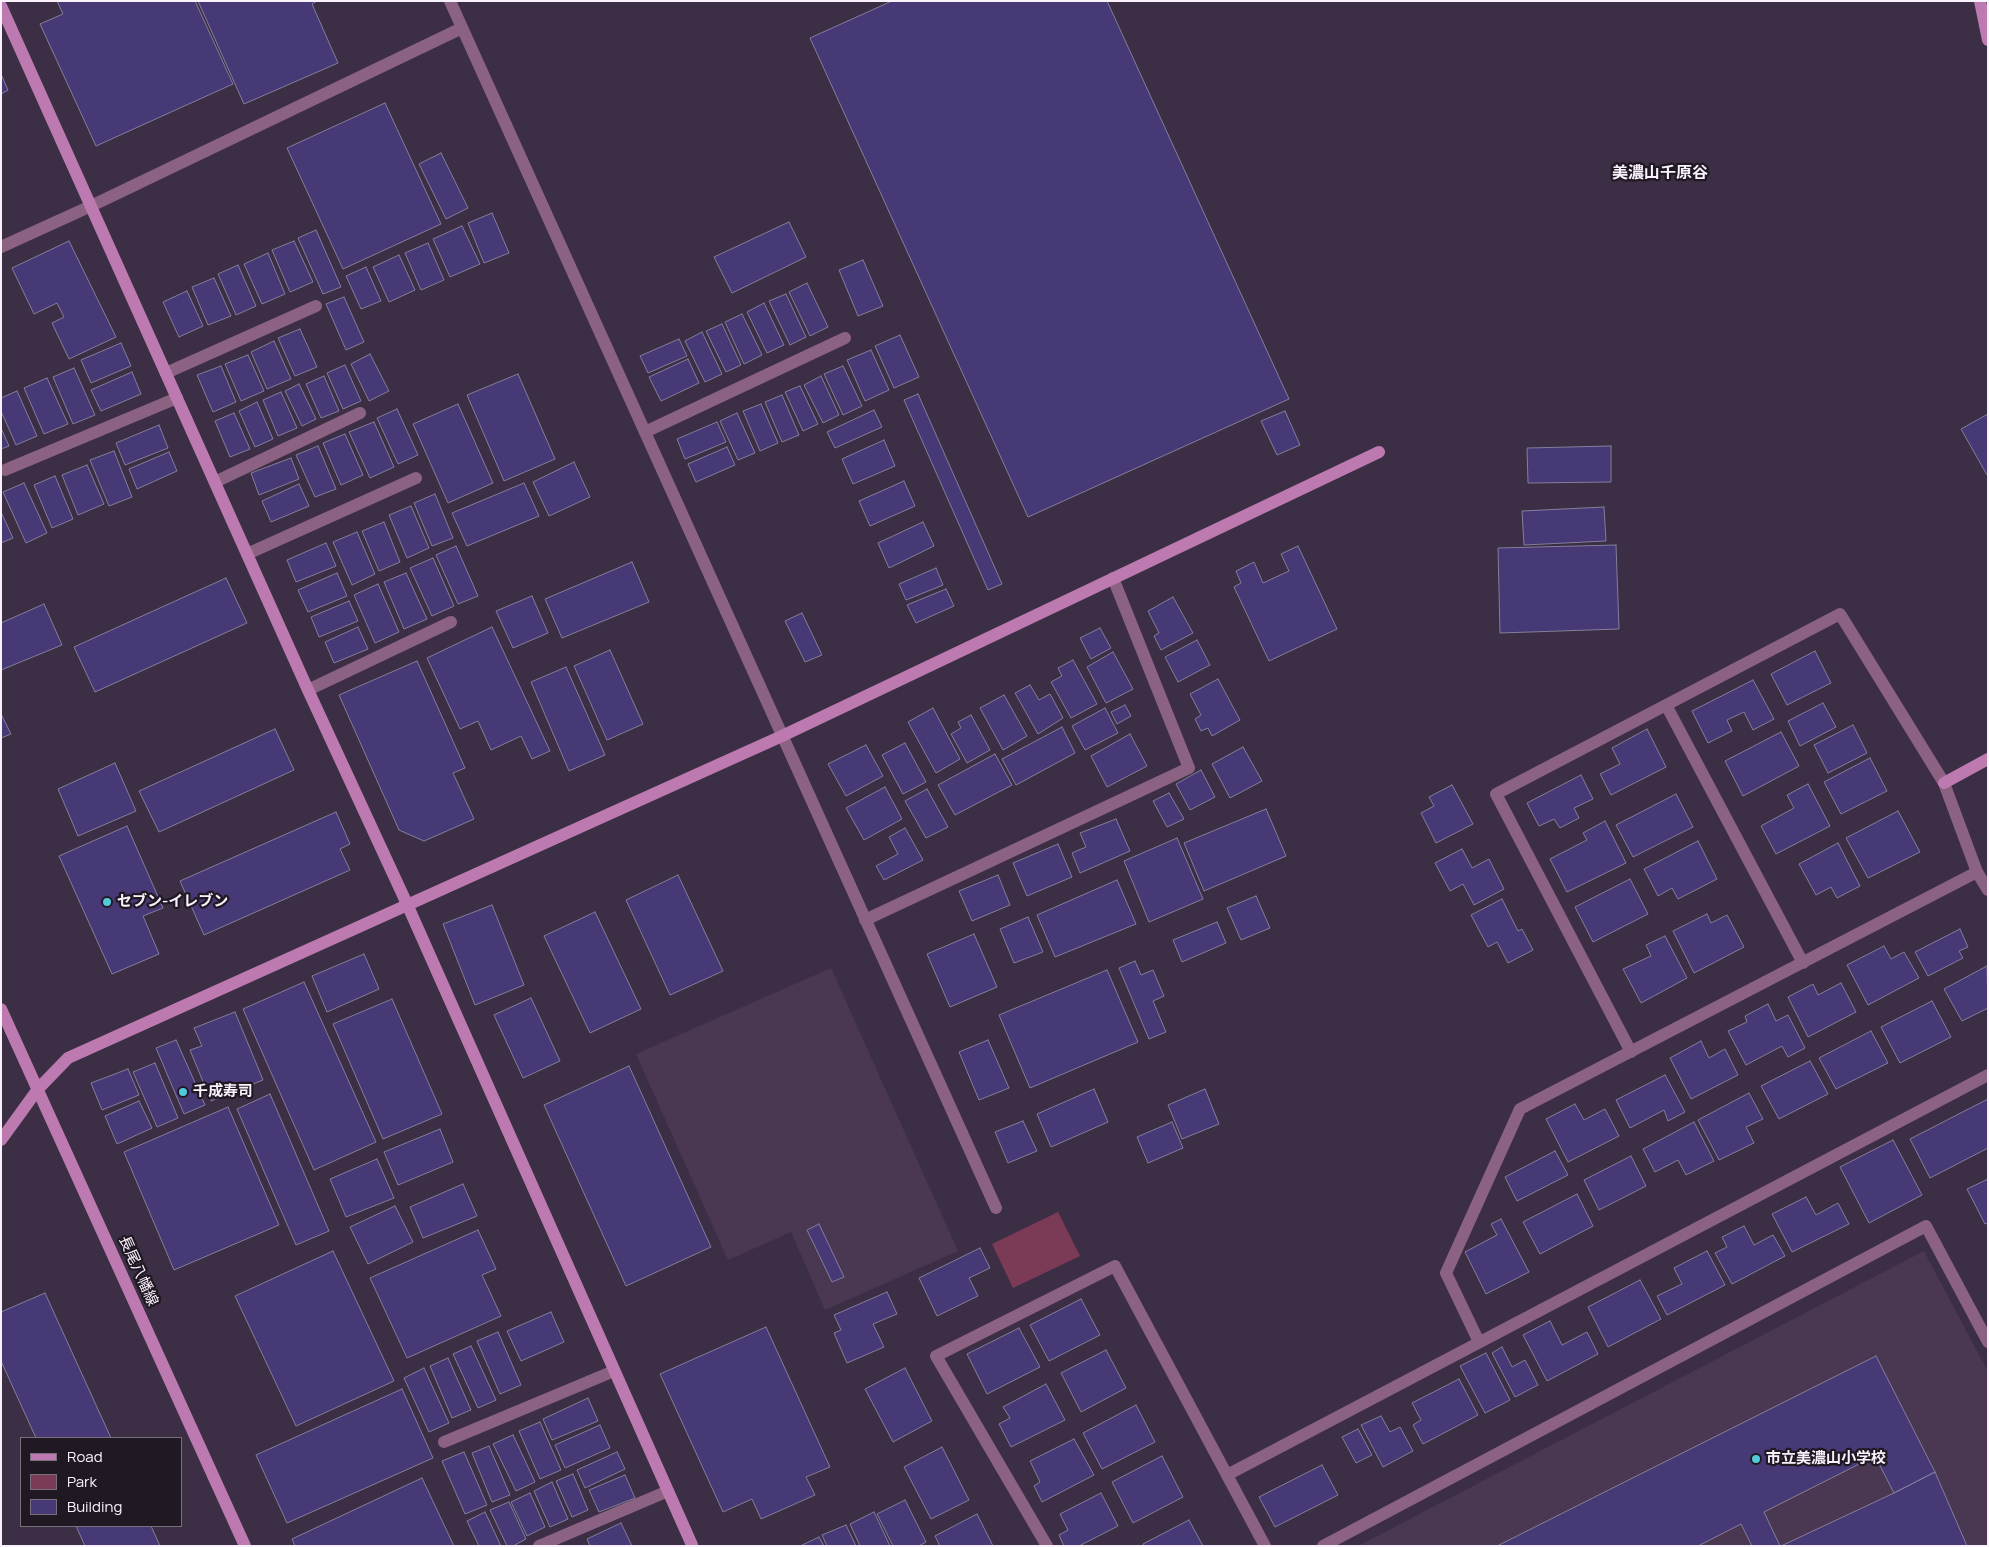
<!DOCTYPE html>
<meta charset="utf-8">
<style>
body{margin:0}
#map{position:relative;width:1989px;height:1547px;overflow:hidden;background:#3c2e44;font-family:Manrope,sans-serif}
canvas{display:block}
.frame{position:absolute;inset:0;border:2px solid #f9f2fd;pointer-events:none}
.legend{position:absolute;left:20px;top:1437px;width:162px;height:90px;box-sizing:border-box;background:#201923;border:1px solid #77707a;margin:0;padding:6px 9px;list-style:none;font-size:15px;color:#f9f2fd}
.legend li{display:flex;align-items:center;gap:10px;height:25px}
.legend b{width:25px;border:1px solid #77707a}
</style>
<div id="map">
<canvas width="1989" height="1547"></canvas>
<div class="frame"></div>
<ul class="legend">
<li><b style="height:6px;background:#bd7ab0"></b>Road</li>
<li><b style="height:14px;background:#7b3b56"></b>Park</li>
<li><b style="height:14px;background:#473975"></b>Building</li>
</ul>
</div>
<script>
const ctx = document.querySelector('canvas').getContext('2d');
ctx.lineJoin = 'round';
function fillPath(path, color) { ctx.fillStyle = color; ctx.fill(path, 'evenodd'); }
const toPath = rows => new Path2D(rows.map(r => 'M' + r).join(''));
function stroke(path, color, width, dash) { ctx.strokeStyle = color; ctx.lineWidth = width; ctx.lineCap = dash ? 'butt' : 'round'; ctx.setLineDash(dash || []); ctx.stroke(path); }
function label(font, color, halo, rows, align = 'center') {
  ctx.font = font + ' Manrope,"Noto Sans JP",sans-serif'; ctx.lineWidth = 4.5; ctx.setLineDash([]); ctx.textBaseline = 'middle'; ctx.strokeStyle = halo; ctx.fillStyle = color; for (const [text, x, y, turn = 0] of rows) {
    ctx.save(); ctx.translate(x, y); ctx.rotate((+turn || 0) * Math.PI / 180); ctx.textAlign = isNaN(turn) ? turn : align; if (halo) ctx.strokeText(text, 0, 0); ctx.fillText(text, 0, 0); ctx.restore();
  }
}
fillPath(toPath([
 [831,968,958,1251,825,1310,791,1232,728,1260,636,1054],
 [1924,1251,1988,1372,1988,1546,1358,1546]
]), '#4a3852');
fillPath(toPath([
 [1058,1212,1080,1256,1013,1288,992,1244]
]), '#7b3b56');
const building = toPath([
 [57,1,195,1,233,84,96,146,40,24,63,14,57,1],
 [198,1,317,1,312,4,338,63,244,104,198,1],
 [892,1,1107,1,1289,399,1028,517,810,38,892,1],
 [1,74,8,90,1,94,1,74],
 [385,103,441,224,343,269,287,148,385,103],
 [441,153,468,208,446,219,419,164,441,153],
 [492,213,509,253,484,263,468,223,492,213],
 [789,222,806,257,732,293,714,257,789,222],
 [462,226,480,264,450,277,433,239,462,226],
 [316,230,341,287,323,294,298,238,316,230],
 [69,241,116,337,69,359,52,323,64,317,57,303,34,314,12,268,69,241],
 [294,241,313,282,290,292,272,250,294,241],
 [428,243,444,280,421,290,405,253,428,243],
 [268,253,285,294,262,304,244,264,268,253],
 [399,255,415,290,389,302,373,267,399,255],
 [863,260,883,306,858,316,839,270,863,260],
 [238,265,256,306,236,315,218,274,238,265],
 [366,267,381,301,361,309,346,276,366,267],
 [214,278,231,316,208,325,192,287,214,278],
 [807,283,828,327,810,336,789,292,807,283],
 [187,291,203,326,179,337,163,302,187,291],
 [786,294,806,337,790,345,769,301,786,294],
 [344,297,364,342,346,350,326,304,344,297],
 [764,303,784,345,767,353,747,312,764,303],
 [742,314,762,355,744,364,725,322,742,314],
 [722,324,741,365,726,372,706,331,722,324],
 [300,329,317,367,295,376,278,338,300,329],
 [702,332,722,374,705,382,685,341,702,332],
 [900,335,919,377,894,388,875,346,900,335],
 [679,339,687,356,648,373,640,356,679,339],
 [274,341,291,379,267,389,251,352,274,341],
 [121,343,131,366,91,383,81,360,121,343],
 [871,350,889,390,865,401,847,360,871,350],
 [370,354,389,391,369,401,351,364,370,354],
 [248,355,264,391,241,401,225,364,248,355],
 [688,359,699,383,661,401,649,377,688,359],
 [345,365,361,401,343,409,327,373,345,365],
 [221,366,236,402,213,412,197,375,221,366],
 [843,366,862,406,843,415,824,374,843,366],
 [74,368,95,415,73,424,53,377,74,368],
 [132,372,141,394,101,411,91,390,132,372],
 [518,374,555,459,504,481,467,395,518,374],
 [324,376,339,411,321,418,306,384,324,376],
 [821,376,839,415,823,423,804,385,821,376],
 [47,378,68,424,44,434,24,388,47,378],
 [299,384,316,419,302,426,285,391,299,384],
 [800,386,818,424,803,431,785,392,800,386],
 [17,391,37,436,16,445,1,411,1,398,17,391],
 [281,392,297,428,278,436,263,400,281,392],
 [918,394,1002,584,988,590,904,400,918,394],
 [782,395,799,435,782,442,765,402,782,395],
 [257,402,273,439,255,447,239,411,257,402],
 [458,404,493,483,448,503,413,424,458,404],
 [761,404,778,443,760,451,743,411,761,404],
 [397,409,418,455,398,464,377,418,397,409],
 [874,410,882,427,835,448,827,432,874,410],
 [1285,411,1300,445,1277,455,1261,421,1285,411],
 [234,413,250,449,230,457,215,421,234,413],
 [737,413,755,453,738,460,720,421,737,413],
 [1988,414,1988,475,1987,475,1961,429,1988,414],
 [374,422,394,467,370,478,349,432,374,422],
 [717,422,726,442,685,459,677,439,717,422],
 [159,425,168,448,125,465,116,443,159,425],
 [1,428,9,446,1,449,1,428],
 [345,434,363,475,341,485,323,443,345,434],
 [884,440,895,466,853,484,842,459,884,440],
 [318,446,336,489,315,497,296,455,318,446],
 [1611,446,1611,482,1528,483,1527,448,1611,446],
 [727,447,735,465,696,482,688,464,727,447],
 [114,451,132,497,109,506,90,460,114,451],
 [169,452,177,471,137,489,129,469,169,452],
 [291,458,299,479,259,495,251,473,291,458],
 [574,462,590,497,549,516,533,482,574,462],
 [87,465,104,504,78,515,62,475,87,465],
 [55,476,73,519,52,528,34,485,55,476],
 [904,481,915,506,870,526,859,501,904,481],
 [24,483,47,533,26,543,3,492,24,483],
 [524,483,539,516,467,546,452,513,524,483],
 [299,484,309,506,271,522,262,501,299,484],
 [435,494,453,538,432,546,414,503,435,494],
 [411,506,429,548,407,558,389,515,411,506],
 [1604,507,1606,541,1524,545,1522,511,1604,507],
 [1,512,13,538,1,543,1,512],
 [384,522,400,562,379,571,362,531,384,522],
 [923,522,934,546,889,568,878,543,923,522],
 [357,532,375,574,352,585,333,542,357,532],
 [326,543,336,566,296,582,287,560,326,543],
 [1616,545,1619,629,1500,633,1498,548,1616,545],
 [456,546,478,596,458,604,436,555,456,546],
 [1298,546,1337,629,1269,661,1234,587,1241,583,1236,571,1254,562,1263,583,1289,571,1281,554,1298,546],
 [433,558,454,606,432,616,410,568,433,558],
 [632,562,649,602,562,638,545,599,632,562],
 [936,568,943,585,906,600,899,584,936,568],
 [337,573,347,596,308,612,298,590,337,573],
 [406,573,427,619,404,629,384,582,406,573],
 [226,578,247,623,95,692,74,647,226,578],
 [378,584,399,632,375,643,354,595,378,584],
 [946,589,954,606,916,623,907,605,946,589],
 [532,596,548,633,513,648,496,611,532,596],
 [1173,597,1193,633,1161,650,1154,636,1159,633,1148,611,1173,597],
 [349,601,358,621,319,637,311,617,349,601],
 [44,604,62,645,1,670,1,623,44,604],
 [802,613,822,655,805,662,785,621,802,613],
 [358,627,368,649,334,663,325,642,358,627],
 [492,627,550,751,532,759,521,736,491,750,478,721,460,729,427,658,492,627],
 [1100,628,1111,648,1091,659,1080,638,1100,628],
 [1197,640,1210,665,1178,682,1165,657,1197,640],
 [610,650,643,724,607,740,574,666,610,650],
 [1815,651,1831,683,1787,705,1771,674,1815,651],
 [1113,652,1133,689,1106,703,1087,667,1113,652],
 [1073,660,1097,704,1071,718,1051,682,1062,676,1058,668,1073,660],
 [417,661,465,768,453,773,474,819,424,841,399,830,339,695,417,661],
 [566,667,605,755,569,771,531,682,566,667],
 [1218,679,1240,720,1212,736,1208,728,1201,731,1195,719,1201,715,1190,694,1218,679],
 [1753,680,1774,719,1753,730,1744,712,1727,720,1732,731,1708,743,1692,711,1753,680],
 [1030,685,1039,700,1050,694,1063,718,1038,734,1015,693,1030,685],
 [1004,695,1027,736,1003,750,980,708,1004,695],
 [1823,703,1836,727,1800,746,1788,721,1823,703],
 [1125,705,1131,716,1117,724,1111,712,1125,705],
 [933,708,960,759,936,773,908,722,933,708],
 [1105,708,1118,733,1085,750,1072,726,1105,708],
 [1,714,11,734,1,738,1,714],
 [971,715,990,750,967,763,951,734,961,728,958,722,971,715],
 [1853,725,1867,753,1828,773,1814,745,1853,725],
 [1062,727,1075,753,1016,785,1002,759,1062,727],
 [275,729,294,770,159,832,139,791,275,729],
 [1647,729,1666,767,1611,795,1600,774,1620,764,1612,748,1647,729],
 [1781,732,1799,766,1743,796,1725,761,1781,732],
 [1130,734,1147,766,1107,787,1091,756,1130,734],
 [905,743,926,782,903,794,882,755,905,743],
 [866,745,883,776,846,796,828,764,866,745],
 [1243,747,1262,781,1230,798,1212,764,1243,747],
 [995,754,1012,785,955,815,938,785,995,754],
 [1870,758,1887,791,1841,814,1824,782,1870,758],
 [115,763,136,811,78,836,58,789,115,763],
 [1201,770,1215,797,1190,810,1176,784,1201,770],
 [1581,775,1593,799,1574,808,1579,818,1560,828,1554,819,1539,826,1527,803,1581,775],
 [1808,784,1830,826,1776,854,1761,826,1794,808,1787,795,1808,784],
 [1452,785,1473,824,1436,843,1421,813,1434,806,1429,797,1452,785],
 [885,787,902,819,864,840,846,808,885,787],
 [927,789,948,827,926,838,905,801,927,789],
 [1169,793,1184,819,1167,827,1153,801,1169,793],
 [1676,794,1693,827,1633,857,1616,825,1676,794],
 [1266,809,1286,856,1204,891,1184,843,1266,809],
 [1898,811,1920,852,1868,878,1846,838,1898,811],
 [336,812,350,844,340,849,350,870,204,935,180,881,336,812],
 [1116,819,1130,851,1080,873,1072,853,1086,847,1080,833,1116,819],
 [1605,821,1626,863,1567,892,1550,859,1587,840,1583,833,1605,821],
 [127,826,163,908,143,916,159,954,112,974,59,856,127,826],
 [905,828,923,860,884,880,876,866,898,854,889,837,905,828],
 [1177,838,1203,899,1149,922,1124,861,1177,838],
 [1698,841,1717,879,1678,899,1672,888,1658,896,1644,869,1698,841],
 [1838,843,1860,886,1837,898,1831,887,1816,895,1799,864,1838,843],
 [1058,844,1072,877,1027,896,1013,863,1058,844],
 [1462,849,1472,868,1489,859,1504,889,1474,905,1463,884,1450,891,1435,863,1462,849],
 [678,875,723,971,670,995,626,900,678,875],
 [998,875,1010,905,972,921,959,891,998,875],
 [1630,879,1648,914,1593,942,1575,907,1630,879],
 [1117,880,1136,924,1055,957,1037,915,1117,880],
 [1256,896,1270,928,1241,940,1227,908,1256,896],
 [1502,899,1518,931,1522,929,1533,950,1508,963,1497,942,1488,947,1471,915,1502,899],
 [492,905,524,985,475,1005,443,924,492,905],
 [595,912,641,1009,590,1033,544,936,595,912],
 [1707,914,1711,923,1727,915,1744,947,1694,973,1673,931,1707,914],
 [1028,917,1043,952,1014,963,1000,929,1028,917],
 [1217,922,1226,943,1182,962,1173,940,1217,922],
 [1960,929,1968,947,1959,951,1963,958,1928,976,1915,952,1960,929],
 [974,934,997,987,950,1007,927,954,974,934],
 [1665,936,1687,978,1641,1003,1623,969,1651,956,1646,945,1665,936],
 [1884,946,1891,959,1904,952,1919,978,1868,1005,1847,965,1884,946],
 [364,954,379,989,327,1012,312,976,364,954],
 [1135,961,1141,975,1153,970,1164,996,1153,1001,1166,1032,1149,1039,1119,968,1135,961],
 [1987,966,1988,1008,1962,1021,1944,989,1987,966],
 [1107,970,1138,1042,1030,1088,999,1015,1107,970],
 [304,982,376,1142,314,1170,243,1009,304,982],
 [1841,983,1856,1012,1808,1037,1788,997,1813,984,1818,995,1841,983],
 [531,998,560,1061,523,1078,494,1015,531,998],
 [392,999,442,1114,383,1139,333,1024,392,999],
 [1932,1001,1951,1037,1900,1063,1881,1027,1932,1001],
 [1768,1004,1776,1021,1788,1015,1805,1048,1788,1057,1782,1046,1746,1065,1728,1031,1747,1022,1745,1016,1768,1004],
 [235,1012,263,1080,211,1101,190,1050,202,1046,194,1028,235,1012],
 [1871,1031,1888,1063,1836,1089,1819,1058,1871,1031],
 [176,1040,205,1105,184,1114,156,1048,176,1040],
 [988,1040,1009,1088,979,1100,959,1052,988,1040],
 [1701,1041,1709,1058,1725,1049,1738,1075,1691,1099,1670,1058,1701,1041],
 [1810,1061,1828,1094,1779,1119,1761,1086,1810,1061],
 [155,1063,178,1118,157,1127,133,1072,155,1063],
 [629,1066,711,1247,626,1286,544,1105,629,1066],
 [128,1069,139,1095,102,1110,91,1083,128,1069],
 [1665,1075,1685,1112,1668,1121,1664,1110,1630,1128,1616,1100,1665,1075],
 [1094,1089,1108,1122,1051,1147,1037,1114,1094,1089],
 [1205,1089,1219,1124,1182,1139,1168,1105,1205,1089],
 [1749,1093,1763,1119,1746,1127,1754,1143,1719,1160,1698,1120,1749,1093],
 [270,1094,329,1231,296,1245,237,1109,270,1094],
 [1988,1099,1988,1148,1930,1178,1910,1139,1988,1099],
 [139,1101,152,1128,117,1144,105,1116,139,1101],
 [1575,1104,1584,1120,1605,1109,1619,1136,1568,1162,1546,1119,1575,1104],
 [228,1107,279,1225,174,1270,124,1152,228,1107],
 [1023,1121,1037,1151,1008,1163,995,1132,1023,1121],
 [1172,1122,1183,1148,1148,1163,1137,1137,1172,1122],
 [1694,1122,1714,1161,1686,1175,1678,1160,1655,1172,1643,1149,1694,1122],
 [440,1129,453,1162,398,1185,384,1152,440,1129],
 [1893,1140,1922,1195,1869,1223,1840,1167,1893,1140],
 [1555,1151,1568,1175,1517,1201,1505,1177,1555,1151],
 [1631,1156,1646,1186,1599,1210,1584,1180,1631,1156],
 [377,1159,394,1198,346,1217,330,1179,377,1159],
 [1988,1179,1988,1223,1985,1224,1967,1189,1988,1179],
 [463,1184,477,1216,423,1238,410,1207,463,1184],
 [1577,1194,1593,1226,1540,1254,1523,1222,1577,1194],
 [1806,1197,1816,1215,1838,1203,1849,1224,1792,1252,1772,1214,1806,1197],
 [395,1206,413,1242,368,1264,350,1227,395,1206],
 [1501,1219,1529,1272,1486,1294,1465,1252,1497,1235,1491,1224,1501,1219],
 [819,1224,844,1277,832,1282,807,1230,819,1224],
 [1744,1226,1754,1245,1773,1235,1785,1256,1732,1284,1715,1253,1727,1247,1722,1237,1744,1226],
 [478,1230,496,1269,482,1275,501,1316,407,1358,370,1278,478,1230],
 [980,1248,990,1268,969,1278,978,1296,937,1316,919,1278,980,1248],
 [333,1251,394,1381,296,1426,235,1296,333,1251],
 [1707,1251,1725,1285,1667,1315,1657,1296,1682,1284,1674,1268,1707,1251],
 [1640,1280,1661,1319,1608,1347,1588,1307,1640,1280],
 [887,1292,897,1314,873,1324,884,1347,847,1363,834,1333,841,1330,834,1315,887,1292],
 [45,1293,111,1438,36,1438,1,1361,1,1312,45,1293],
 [1081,1299,1100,1335,1049,1361,1030,1325,1081,1299],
 [551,1312,564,1342,521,1361,507,1331,551,1312],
 [1550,1321,1562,1345,1587,1332,1598,1354,1547,1381,1523,1335,1550,1321],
 [766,1327,830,1467,806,1477,815,1495,761,1519,752,1499,723,1512,660,1374,766,1327],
 [1019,1328,1040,1367,987,1394,967,1354,1019,1328],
 [498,1332,521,1385,500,1394,477,1341,498,1332],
 [471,1346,496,1400,478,1408,453,1354,471,1346],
 [1502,1347,1512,1367,1525,1360,1538,1385,1515,1397,1492,1353,1502,1347],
 [1106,1350,1126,1388,1081,1412,1061,1373,1106,1350],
 [1486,1353,1510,1400,1485,1413,1460,1366,1486,1353],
 [1876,1356,1935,1472,1894,1493,1875,1456,1764,1512,1780,1546,1752,1546,1741,1524,1698,1546,1497,1546,1876,1356],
 [448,1358,471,1410,452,1418,430,1366,448,1358],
 [424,1368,449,1423,429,1432,404,1378,424,1368],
 [905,1368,932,1421,893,1442,865,1389,905,1368],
 [1459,1379,1478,1415,1423,1444,1413,1425,1421,1420,1412,1403,1459,1379],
 [1046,1384,1065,1420,1011,1447,999,1424,1010,1418,1003,1407,1046,1384],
 [402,1389,433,1458,287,1523,256,1455,402,1389],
 [588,1398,598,1421,552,1440,543,1419,588,1398],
 [1136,1405,1155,1442,1102,1469,1083,1433,1136,1405],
 [1381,1416,1390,1432,1400,1427,1413,1451,1383,1467,1361,1425,1381,1416],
 [540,1422,561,1470,540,1479,519,1431,540,1422],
 [600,1425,610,1448,565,1468,555,1445,600,1425],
 [1358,1429,1372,1455,1356,1463,1342,1437,1358,1429],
 [513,1435,535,1482,516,1491,493,1444,513,1435],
 [1074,1439,1094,1475,1042,1502,1034,1486,1040,1482,1030,1461,1074,1439],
 [489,1446,510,1495,492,1502,472,1453,489,1446],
 [942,1447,969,1500,931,1519,904,1467,942,1447],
 [464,1452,487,1505,465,1514,442,1461,464,1452],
 [617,1452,625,1469,585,1488,577,1470,617,1452],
 [1162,1456,1183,1497,1133,1523,1112,1482,1162,1456],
 [1322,1465,1338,1495,1275,1527,1259,1497,1322,1465],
 [1935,1472,1967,1546,1781,1546,1894,1493,1935,1472],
 [573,1474,588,1510,572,1517,556,1481,573,1474],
 [625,1475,635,1498,599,1512,589,1490,625,1475],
 [422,1478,454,1546,295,1546,292,1539,422,1478],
 [552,1482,568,1519,550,1527,534,1491,552,1482],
 [530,1493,545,1527,527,1536,511,1502,530,1493],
 [1101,1493,1118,1526,1079,1546,1064,1546,1059,1535,1068,1530,1060,1514,1101,1493],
 [905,1500,926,1542,919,1546,893,1546,877,1514,905,1500],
 [509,1502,526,1539,513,1546,507,1546,490,1510,509,1502],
 [485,1512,501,1546,479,1546,467,1521,485,1512],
 [874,1512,890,1546,860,1546,850,1524,874,1512],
 [977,1514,993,1546,940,1546,935,1536,977,1514],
 [1189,1520,1203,1546,1144,1546,1143,1544,1189,1520],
 [621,1523,632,1546,590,1546,587,1539,621,1523],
 [846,1525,856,1546,827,1546,822,1535,846,1525],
 [76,1526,151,1526,160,1546,85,1546,76,1526],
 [819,1537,824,1546,800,1546,819,1537]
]);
fillPath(building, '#473975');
stroke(building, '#837f9b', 1);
stroke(toPath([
 [166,373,316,306],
 [645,432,845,338],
 [5,470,177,398],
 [215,482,360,413],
 [247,554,416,478],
 [308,690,451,622],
 [444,1442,614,1371],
 [539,1546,668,1491]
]), '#8c6283', 12);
stroke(toPath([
 [450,1,996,1208],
 [1,247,91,206,462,28],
 [1666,705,1803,963],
 [865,920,1189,768,1113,578],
 [1631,1052,1496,794,1840,614,1944,783,1977,872,1988,890],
 [1479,1342,1446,1273,1520,1109,1977,872],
 [1227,1475,1988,1075],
 [1047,1546,936,1356,1115,1266,1265,1546],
 [1323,1546,1926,1226,1988,1342]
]), '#8c6283', 12);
stroke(toPath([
 [1980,1,1988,40],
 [1,6,308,690,407,904,692,1545],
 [1944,783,1988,759],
 [1,1009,245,1546],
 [1,1140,38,1089,68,1058,782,736,1379,452]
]), '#bd7ab0', 12);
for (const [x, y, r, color] of [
 [107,902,5,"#53cadc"],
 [183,1092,5,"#53cadc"],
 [1756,1459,5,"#53cadc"]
]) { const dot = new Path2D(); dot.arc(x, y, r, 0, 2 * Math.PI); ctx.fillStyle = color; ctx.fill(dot); stroke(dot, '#201923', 2); }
label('bold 15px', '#f9f2fd', '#201923', [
 ["セブン-イレブン",117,902],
 ["千成寿司",193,1092],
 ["市立美濃山小学校",1766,1459]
], 'left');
label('15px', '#f9f2fd', '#201923', [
 ["長尾八幡線",138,1271,66]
]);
label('bold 16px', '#f9f2fd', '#201923', [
 ["美濃山千原谷",1660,174]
]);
</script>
